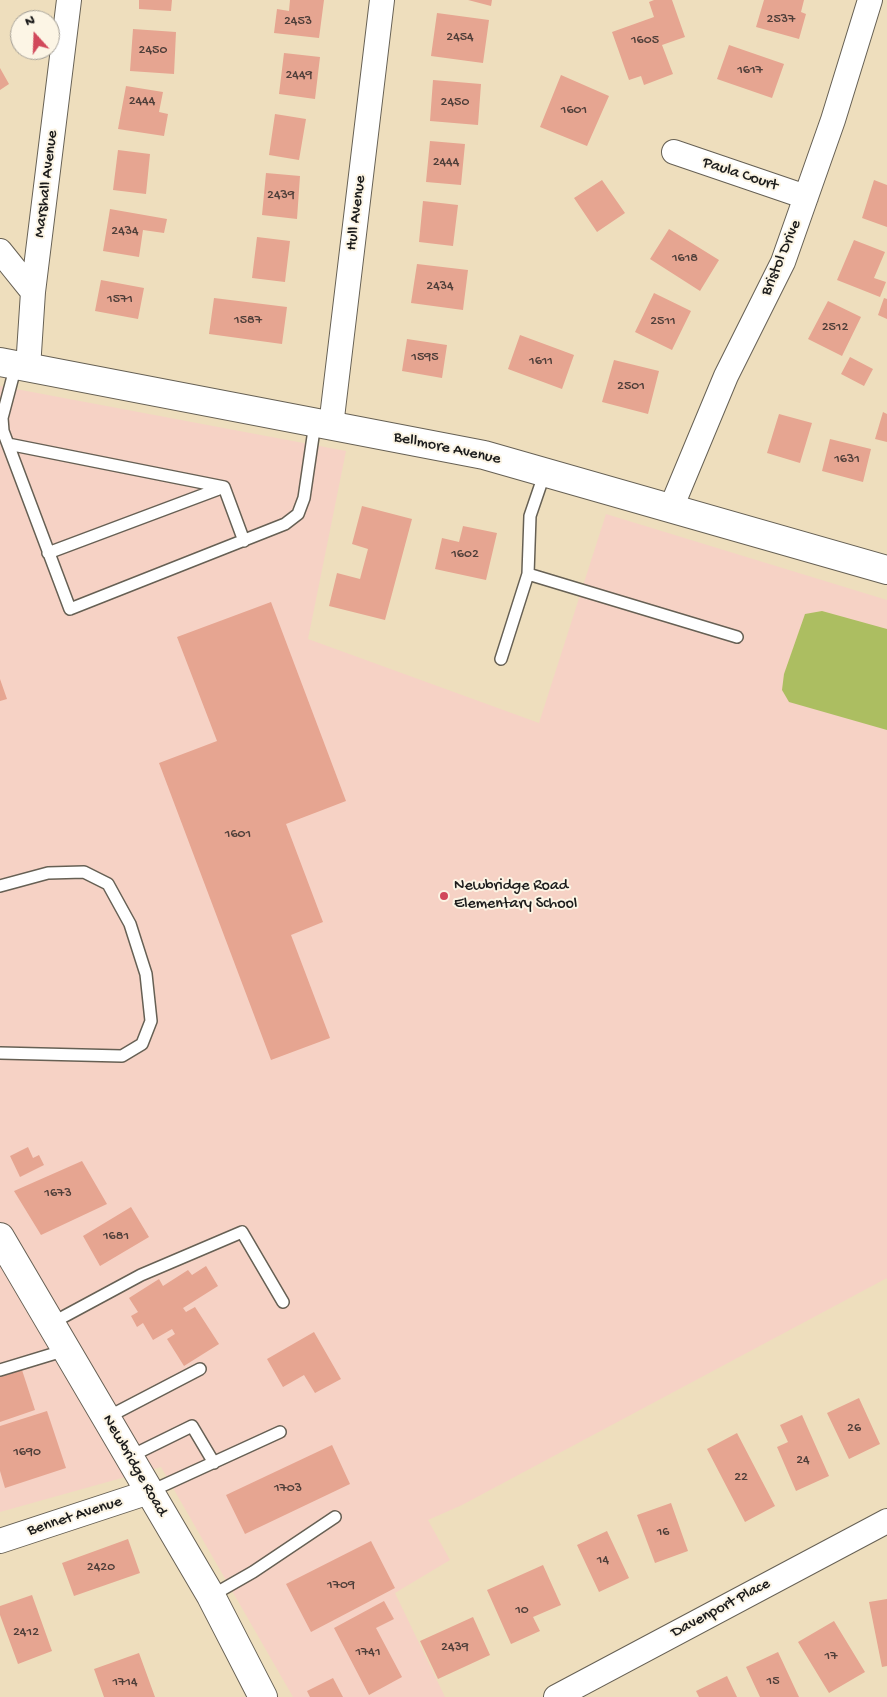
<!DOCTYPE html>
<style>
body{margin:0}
#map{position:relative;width:887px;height:1697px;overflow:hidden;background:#eedebd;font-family:"Gochi Hand",sans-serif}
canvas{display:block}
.north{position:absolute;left:10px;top:10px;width:50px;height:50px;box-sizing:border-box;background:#fcf5e5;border:1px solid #a29e95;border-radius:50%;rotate:340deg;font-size:14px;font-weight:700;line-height:20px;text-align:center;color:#1c1c1c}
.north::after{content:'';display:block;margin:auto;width:18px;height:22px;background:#d1495b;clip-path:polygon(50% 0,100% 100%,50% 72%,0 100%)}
</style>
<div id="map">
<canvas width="887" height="1697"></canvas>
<div class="north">N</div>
</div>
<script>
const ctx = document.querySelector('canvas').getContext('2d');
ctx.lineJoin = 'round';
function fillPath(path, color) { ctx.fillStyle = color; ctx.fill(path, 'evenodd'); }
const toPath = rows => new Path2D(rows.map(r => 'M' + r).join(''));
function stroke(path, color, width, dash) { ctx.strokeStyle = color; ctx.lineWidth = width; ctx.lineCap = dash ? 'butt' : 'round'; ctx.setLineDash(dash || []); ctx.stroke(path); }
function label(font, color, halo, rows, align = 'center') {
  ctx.font = font + ' "Gochi Hand",sans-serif'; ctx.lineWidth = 4; ctx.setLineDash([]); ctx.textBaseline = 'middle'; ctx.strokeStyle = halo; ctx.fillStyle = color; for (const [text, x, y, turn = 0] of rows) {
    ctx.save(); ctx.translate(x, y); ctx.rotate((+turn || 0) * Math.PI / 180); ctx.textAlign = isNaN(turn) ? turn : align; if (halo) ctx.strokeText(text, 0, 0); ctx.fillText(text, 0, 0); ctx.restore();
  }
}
fillPath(toPath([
 [0,386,346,451,308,639,539,723,606,514,887,600,887,1278,462,1505,428,1520,450,1560,395,1593,445,1697,293,1697,161,1467,0,1512]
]), '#f6d2c5');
fillPath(toPath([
 [822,611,887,629,887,730,789,702,782,690,784,674,805,614]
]), '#acbe61');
fillPath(toPath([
 [139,0,172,0,171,11,139,9],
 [290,0,324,0,319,38,274,33,277,9,289,11],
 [468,0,492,0,491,6],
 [654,0,672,0,685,37,662,45,673,74,644,85,641,76,629,80,612,32,654,17,649,2],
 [764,0,804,0,801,12,806,14,799,39,756,27],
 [437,13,489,20,483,63,431,56],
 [133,29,176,32,174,74,130,71],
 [729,45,784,64,772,98,717,79],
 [284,53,320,57,315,99,279,94],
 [0,68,9,84,0,90],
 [561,75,609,96,587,146,540,127],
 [433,80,481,84,478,125,430,121],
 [126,86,163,92,159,112,168,114,164,136,118,129],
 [275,114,306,119,299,160,269,155],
 [430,141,465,144,461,185,426,182],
 [118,150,150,154,146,194,113,190],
 [266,173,300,176,297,219,262,215],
 [602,180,625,213,597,232,574,198],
 [874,180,887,185,887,227,862,218],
 [423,201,458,205,453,246,419,242],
 [110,209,167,219,164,233,143,230,139,257,103,251],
 [669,229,719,260,700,291,650,259],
 [257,237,290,241,285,282,252,278],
 [854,240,885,252,874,278,886,282,880,297,837,280],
 [417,264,468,270,463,310,411,303],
 [101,280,144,288,138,319,95,311],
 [654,293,691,311,672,350,635,332],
 [214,298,287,307,282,344,209,334],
 [884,298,887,299,887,319,878,315],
 [828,301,861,317,842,356,808,339],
 [520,335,574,355,562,389,508,369],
 [407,339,447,345,442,378,402,371],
 [850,357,873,369,864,386,841,374],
 [614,360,659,371,648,414,602,402],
 [883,412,887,414,887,442,875,439],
 [779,414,812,423,800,463,767,453],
 [830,439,871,449,863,482,822,471],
 [362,506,412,519,385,620,329,606,337,573,360,579,368,549,352,544],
 [463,526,497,533,486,580,435,569,442,538,459,542],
 [271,602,346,801,286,824,323,922,291,935,330,1038,271,1060,159,763,217,741,177,637],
 [0,679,7,699,0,701],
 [28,1147,33,1158,39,1155,44,1165,20,1177,10,1156],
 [82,1161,107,1204,41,1235,14,1191],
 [131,1207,149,1237,100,1266,83,1236],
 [206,1266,218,1286,183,1308,186,1312,195,1307,219,1344,184,1366,167,1339,175,1334,172,1329,153,1340,143,1323,137,1327,131,1316,138,1312,129,1298,159,1279,163,1286,188,1270,192,1275],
 [314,1332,341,1379,315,1393,304,1375,283,1387,267,1359],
 [22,1370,35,1410,0,1422,0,1377],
 [859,1398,880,1444,849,1459,827,1413],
 [47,1411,66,1468,5,1488,0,1471,0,1426],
 [802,1415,829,1476,796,1491,777,1447,788,1442,780,1425],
 [737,1433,775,1506,745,1522,707,1449],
 [332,1445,350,1484,245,1534,226,1495],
 [671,1503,688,1551,655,1563,637,1515],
 [607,1531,629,1578,599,1592,577,1545],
 [128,1539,140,1573,74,1596,62,1563],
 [371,1541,395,1588,311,1632,286,1584],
 [543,1565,561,1605,533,1617,540,1631,511,1644,487,1590],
 [32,1595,52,1651,18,1664,0,1615,0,1606],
 [887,1599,887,1666,882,1667,869,1602],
 [384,1601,394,1619,376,1628,402,1677,369,1695,334,1628],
 [473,1617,490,1655,438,1679,420,1641],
 [834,1621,865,1672,829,1693,798,1642],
 [778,1652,799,1697,760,1697,746,1667],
 [139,1653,155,1697,104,1697,94,1669],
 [727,1676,737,1697,699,1697,696,1691],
 [333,1678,343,1697,310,1697,307,1691]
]), '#e6a591');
const service = toPath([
 [16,365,2,418,3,431,70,609,285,524,298,514,304,498,315,423],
 [8,444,224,487,244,541],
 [545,472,530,516,528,574,737,637],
 [48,553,224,487],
 [501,659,528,574],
 [0,886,48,873,84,872,108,884,130,924,146,974,151,1021,142,1044,122,1056,0,1053],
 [50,1324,141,1275,242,1232,283,1302],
 [0,1370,66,1350],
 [106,1418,200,1369],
 [129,1457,192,1426,214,1463],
 [149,1492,280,1432],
 [211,1596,253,1572,335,1517]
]);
const minor = toPath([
 [674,152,806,197],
 [0,251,33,292],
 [28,368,33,292,69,0],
 [331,426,382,0],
 [671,508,726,376,783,262,833,120,870,0],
 [0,1541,149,1492],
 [556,1697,887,1521]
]);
const secondary = toPath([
 [0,362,484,455,887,570]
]);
const primary = toPath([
 [0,1237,211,1596,263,1697]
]);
stroke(service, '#666054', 14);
stroke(minor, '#666054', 26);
stroke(secondary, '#666054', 30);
stroke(primary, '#666054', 30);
stroke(service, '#fff', 11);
stroke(minor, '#fff', 24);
stroke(secondary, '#fff', 28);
stroke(primary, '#fff', 28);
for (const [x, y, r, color] of [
 [444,896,5,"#d1495b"]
]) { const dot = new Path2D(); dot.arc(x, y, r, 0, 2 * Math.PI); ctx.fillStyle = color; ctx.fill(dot); stroke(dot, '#fcf5e5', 2); }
label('14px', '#4e3e39', null, [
 ["2537",781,20],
 ["2453",298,22],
 ["2454",460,38],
 ["1605",645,41],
 ["2450",153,51],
 ["1617",750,71],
 ["2449",299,76],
 ["2444",142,102],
 ["2450",455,103],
 ["1601",574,111],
 ["2444",446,163],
 ["2439",281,196],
 ["2434",125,232],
 ["1618",685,259],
 ["2434",440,287],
 ["1571",120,300],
 ["1587",248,321],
 ["2511",663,322],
 ["2512",835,328],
 ["1595",425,358],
 ["1611",541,362],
 ["2501",631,387],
 ["1631",847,460],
 ["1602",465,555],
 ["1601",238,835],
 ["1673",58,1194],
 ["1681",116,1237],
 ["26",854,1429],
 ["1690",27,1453],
 ["24",803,1461],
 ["22",741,1478],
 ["1703",288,1489],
 ["16",663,1533],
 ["14",603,1561],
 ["2420",101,1568],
 ["1709",341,1586],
 ["10",522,1611],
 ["2412",26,1633],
 ["2439",455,1648],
 ["1741",368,1653],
 ["17",831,1657],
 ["15",773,1682],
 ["1714",125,1683]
]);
label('16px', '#1c1c1c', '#fcf5e5', [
 ["Paula Court",740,175,18],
 ["Marshall Avenue",47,184,-83],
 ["Hull Avenue",357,213,-83],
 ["Bristol Drive",782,258,-67],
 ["Bellmore Avenue",447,449,12],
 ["Newbridge Road",134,1466,60],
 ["Bennet Avenue",75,1517,-18],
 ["Davenport Place",721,1609,-28]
]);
label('16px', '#1c1c1c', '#fcf5e5', [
 ["Newbridge Road",454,887],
 ["Elementary School",454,905]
], 'left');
</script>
